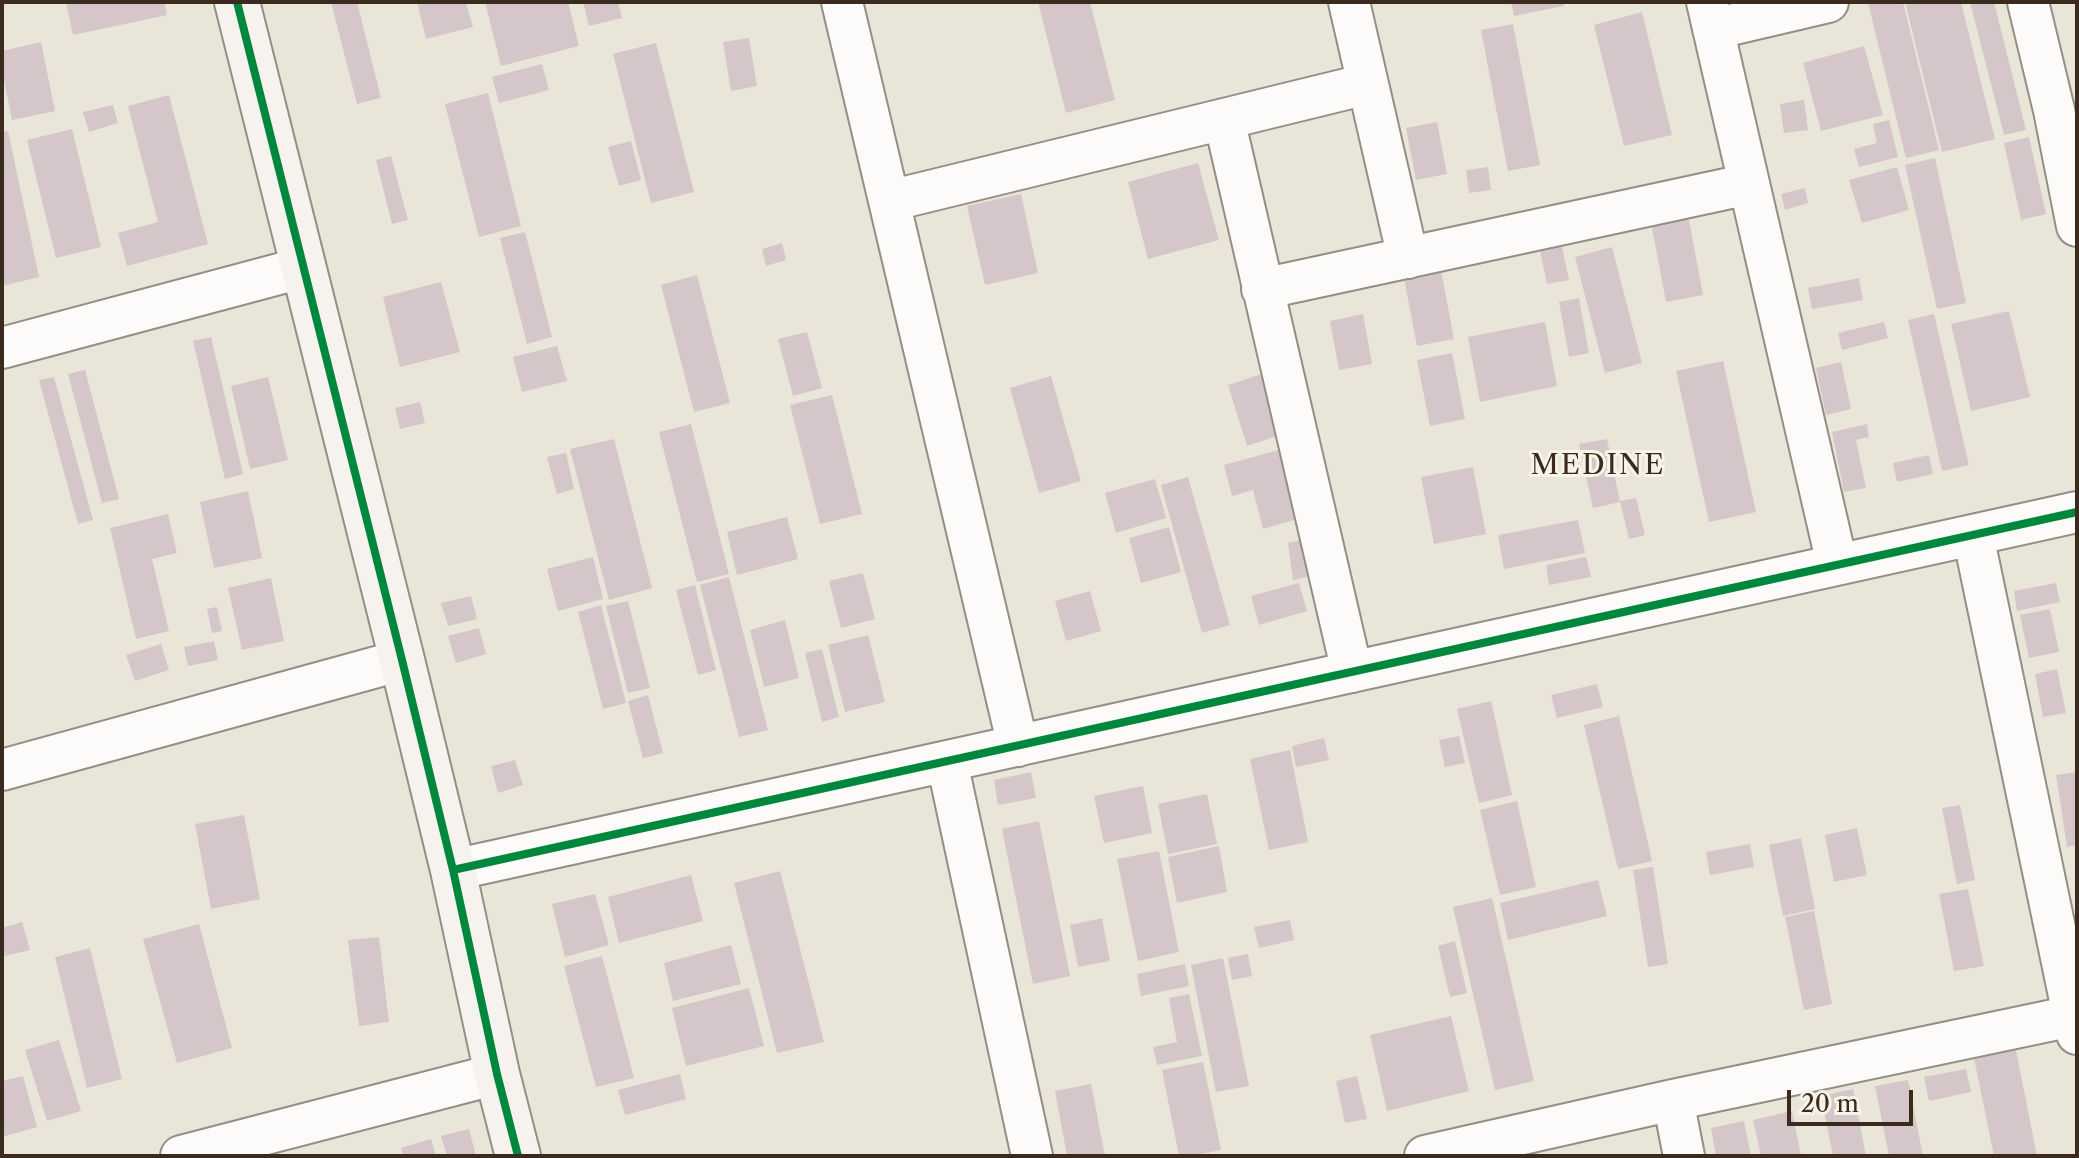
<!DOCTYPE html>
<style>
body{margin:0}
#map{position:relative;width:2079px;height:1158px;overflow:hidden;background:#e9e5d8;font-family:"Libre Caslon Text",serif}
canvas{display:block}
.frame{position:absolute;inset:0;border:4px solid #3b2a1e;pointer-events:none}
.scale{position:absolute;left:1787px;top:1090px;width:126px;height:36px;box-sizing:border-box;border:4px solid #3b2a1e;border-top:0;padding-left:10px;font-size:24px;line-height:28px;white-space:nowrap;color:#3b2a1e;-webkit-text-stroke:6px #f7f3e8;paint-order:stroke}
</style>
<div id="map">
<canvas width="2079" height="1158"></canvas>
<div class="frame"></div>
<div class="scale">20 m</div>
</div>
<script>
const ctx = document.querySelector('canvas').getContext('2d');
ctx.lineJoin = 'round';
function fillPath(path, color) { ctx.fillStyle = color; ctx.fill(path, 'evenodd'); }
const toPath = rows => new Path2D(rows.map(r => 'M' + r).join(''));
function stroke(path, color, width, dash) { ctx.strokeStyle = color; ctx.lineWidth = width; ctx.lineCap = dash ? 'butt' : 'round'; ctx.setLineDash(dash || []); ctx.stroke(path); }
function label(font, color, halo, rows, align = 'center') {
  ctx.font = font + ' "Libre Caslon Text",serif'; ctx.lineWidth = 6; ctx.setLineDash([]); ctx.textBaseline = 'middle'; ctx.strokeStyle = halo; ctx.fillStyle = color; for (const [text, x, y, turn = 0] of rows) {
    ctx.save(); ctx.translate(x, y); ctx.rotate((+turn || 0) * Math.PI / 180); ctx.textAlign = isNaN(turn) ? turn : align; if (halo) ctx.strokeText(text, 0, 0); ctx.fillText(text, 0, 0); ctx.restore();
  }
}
fillPath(toPath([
 [66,2,164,2,167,15,73,35],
 [331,2,357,2,381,98,357,104],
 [417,2,466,2,473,27,426,39],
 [485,2,568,2,579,46,501,66],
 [583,2,618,2,622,18,589,26],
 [1038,2,1090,2,1115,100,1066,113],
 [1511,2,1563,2,1564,6,1514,16],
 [1903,2,1939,150,1906,158,1868,3],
 [1905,2,1961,2,1995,139,1942,152],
 [1970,2,1994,2,2026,130,2004,135],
 [1642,12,1672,135,1624,146,1594,25],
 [1513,24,1540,165,1508,171,1481,30],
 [749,38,757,86,731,91,723,42],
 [41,42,55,111,12,120,2,70,2,51],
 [656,43,694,192,651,203,613,54],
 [1864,46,1883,115,1821,131,1803,63],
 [542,64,549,90,499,103,492,77],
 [488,93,521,226,479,237,445,104],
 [169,95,208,244,127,266,118,233,158,222,128,106],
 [1804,100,1808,130,1784,133,1780,104],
 [113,105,118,123,89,132,83,112],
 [1889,120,1898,157,1859,167,1854,149,1877,143,1873,124],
 [1437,122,1447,174,1416,180,1406,128],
 [72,129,101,247,56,258,27,140],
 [8,131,39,277,2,286,2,132],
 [2029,137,2046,214,2021,220,2004,143],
 [631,141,641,180,619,186,608,147],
 [391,156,408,220,392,224,376,160],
 [1935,158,1966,303,1937,309,1905,165],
 [1198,163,1219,240,1148,259,1128,182],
 [1488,167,1491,190,1469,193,1466,170],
 [1897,167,1909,210,1862,223,1849,180],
 [1805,188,1808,203,1785,210,1781,194],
 [1021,194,1038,273,985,285,967,206],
 [1687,210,1703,295,1666,302,1650,217],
 [525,232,552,337,527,344,500,238],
 [1561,242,1569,280,1547,284,1539,246],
 [782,243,786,260,766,266,762,249],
 [1612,247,1642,363,1605,373,1575,257],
 [1440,265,1454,339,1417,346,1403,273],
 [697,275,730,403,694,412,661,285],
 [1859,278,1863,300,1812,309,1808,288],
 [441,282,460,352,400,367,383,297],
 [1579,298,1589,353,1569,357,1559,302],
 [2009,311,2030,397,1971,411,1951,324],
 [1363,314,1372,364,1339,370,1330,321],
 [1934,314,1969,465,1942,471,1908,320],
 [1545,322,1557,386,1480,402,1468,337],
 [1884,322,1888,338,1842,350,1838,333],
 [807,332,822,388,793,396,778,339],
 [211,337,243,474,225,479,193,341],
 [557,346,567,381,522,392,513,357],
 [1452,353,1465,419,1430,426,1417,360],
 [1723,361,1756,512,1709,522,1676,371],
 [1841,362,1851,409,1826,415,1816,368],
 [85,370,119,499,102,503,68,374],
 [1265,373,1283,434,1247,446,1228,385],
 [1051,376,1081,481,1039,493,1010,388],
 [54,377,93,520,78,524,39,380],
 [268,377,288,460,250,469,231,386],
 [832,395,862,514,820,524,790,405],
 [420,402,425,423,400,429,395,408],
 [691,424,729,574,697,582,659,432],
 [1867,424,1869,437,1856,440,1866,488,1844,492,1832,432],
 [614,439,652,588,609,600,570,449],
 [1607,439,1620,502,1593,508,1579,444],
 [1282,449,1301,518,1263,529,1253,490,1232,496,1224,465],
 [566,453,574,489,557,494,547,457],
 [1929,455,1933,474,1897,482,1893,463],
 [1473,467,1486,534,1434,544,1421,477],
 [1188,477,1230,625,1202,633,1161,485],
 [1155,479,1166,518,1116,533,1105,493],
 [248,491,262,558,214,568,200,502],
 [1636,498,1645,535,1629,539,1620,501],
 [168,514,177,553,152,559,169,631,136,639,110,528],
 [787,517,798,559,737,575,727,532],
 [1578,520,1585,553,1504,569,1498,535],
 [1169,527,1181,572,1141,583,1129,538],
 [1301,540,1307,577,1293,580,1288,543],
 [593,557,603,599,558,611,547,569],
 [1586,557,1591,577,1549,585,1546,565],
 [863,573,875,619,841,628,829,581],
 [729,577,768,730,739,737,700,585],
 [271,578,284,641,242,650,228,588],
 [1299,583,1307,611,1259,625,1251,596],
 [2056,583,2060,602,2017,611,2014,591],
 [695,585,716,670,698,675,676,590],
 [1090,591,1101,631,1066,641,1055,601],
 [471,596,477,619,448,626,441,603],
 [628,601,650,688,628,693,606,606],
 [601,605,626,703,603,709,578,612],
 [217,607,222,631,212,633,207,609],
 [2050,609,2059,652,2029,658,2020,615],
 [785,620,799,678,764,687,750,630],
 [479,628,486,654,456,663,448,636],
 [868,635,885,702,845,712,828,645],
 [214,641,218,660,188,666,184,647],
 [161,644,169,670,135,681,126,655],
 [822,649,839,717,822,722,805,653],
 [2057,669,2066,713,2043,717,2035,674],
 [1597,684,1603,707,1557,718,1551,695],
 [648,695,663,753,643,758,628,701],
 [1491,701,1512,795,1479,803,1457,709],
 [1619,716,1652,861,1618,869,1584,725],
 [1459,736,1465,763,1445,767,1439,740],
 [1324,738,1329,760,1296,767,1292,746],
 [1290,750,1308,842,1269,850,1250,759],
 [515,760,523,785,498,793,491,766],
 [1031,772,1036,798,998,805,994,780],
 [2077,772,2077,845,2067,847,2056,775],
 [1143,786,1152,833,1104,843,1094,796],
 [1207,794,1217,844,1168,854,1158,804],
 [1517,801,1536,887,1500,895,1480,810],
 [1960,805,1975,880,1957,884,1942,808],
 [244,815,260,899,211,909,195,824],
 [1039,821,1070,976,1033,984,1002,829],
 [1857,828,1867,875,1834,882,1825,835],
 [1801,838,1815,909,1783,916,1769,845],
 [1750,844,1754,867,1710,875,1706,852],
 [1219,846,1227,892,1177,903,1168,857],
 [1159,851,1179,952,1138,961,1117,859],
 [1653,867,1668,964,1648,967,1633,870],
 [780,871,824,1042,777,1053,734,883],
 [691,875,703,921,619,943,608,897],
 [1598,880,1607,916,1508,940,1500,903],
 [1968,889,1984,966,1954,971,1939,894],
 [595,894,609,945,565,957,552,904],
 [1492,898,1534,1081,1495,1090,1453,907],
 [1814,911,1832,1004,1804,1010,1785,917],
 [1102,918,1110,961,1078,967,1070,925],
 [1290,920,1294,940,1259,948,1254,927],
 [22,922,30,950,5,956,2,944,2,928],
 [199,924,232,1048,177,1063,143,939],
 [379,937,389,1022,359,1026,348,940],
 [1455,941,1467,993,1450,997,1438,946],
 [731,945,741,984,673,1001,664,963],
 [90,948,122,1079,87,1088,55,957],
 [1248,954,1252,976,1232,980,1228,958],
 [602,956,634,1078,596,1087,564,966],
 [1223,958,1249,1086,1216,1092,1191,965],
 [1185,964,1189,986,1141,996,1137,974],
 [749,988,764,1046,686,1066,672,1008],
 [1189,994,1202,1056,1157,1065,1153,1047,1177,1042,1169,998],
 [1451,1016,1469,1091,1387,1111,1370,1035],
 [59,1040,81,1111,47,1121,25,1050],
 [2016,1050,2037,1156,1994,1156,1974,1058],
 [1203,1062,1221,1150,1191,1156,1179,1156,1162,1070],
 [1966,1069,1971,1092,1929,1101,1924,1077],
 [680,1074,686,1099,625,1115,618,1090],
 [23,1076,37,1127,2,1137,2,1081],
 [1357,1076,1367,1119,1345,1123,1336,1081],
 [1908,1080,1923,1156,1889,1156,1875,1086],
 [1091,1084,1105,1156,1067,1156,1055,1091],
 [1853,1089,1866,1156,1833,1156,1821,1096],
 [1792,1111,1801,1156,1761,1156,1753,1120],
 [1744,1121,1751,1156,1716,1156,1711,1128],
 [469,1129,476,1156,447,1156,441,1136],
 [431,1139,436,1156,403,1156,401,1148]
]), '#d5c7c9');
const street = toPath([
 [842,2,1018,746],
 [1349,2,1408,258],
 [1707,2,1837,564],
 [2028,2,2054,110,2077,226],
 [1713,29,1828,2],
 [1224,119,1352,672],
 [889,201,1367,84],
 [1262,289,1749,184],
 [2,348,305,267],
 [1973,535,2077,1034],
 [947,762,1032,1156],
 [2,770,402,660],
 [453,870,2077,512],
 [1673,1100,1684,1156],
 [181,1156,497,1074],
 [1425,1156,1673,1100,2077,1015]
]);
const secondary = toPath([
 [237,2,402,660,453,870,497,1074,518,1156]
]);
stroke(street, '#938e86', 44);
stroke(secondary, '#938e86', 48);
stroke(street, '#fcfbf9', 40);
stroke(secondary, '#f6f3ee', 44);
stroke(toPath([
 [237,2,402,660,453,870,497,1074,518,1156],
 [453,870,2077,512]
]), '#00873e', 8);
ctx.letterSpacing = '2px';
label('28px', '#3b2a1e', '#f7f3e8', [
 ["MEDINE",1598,466]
]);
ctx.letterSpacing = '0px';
</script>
